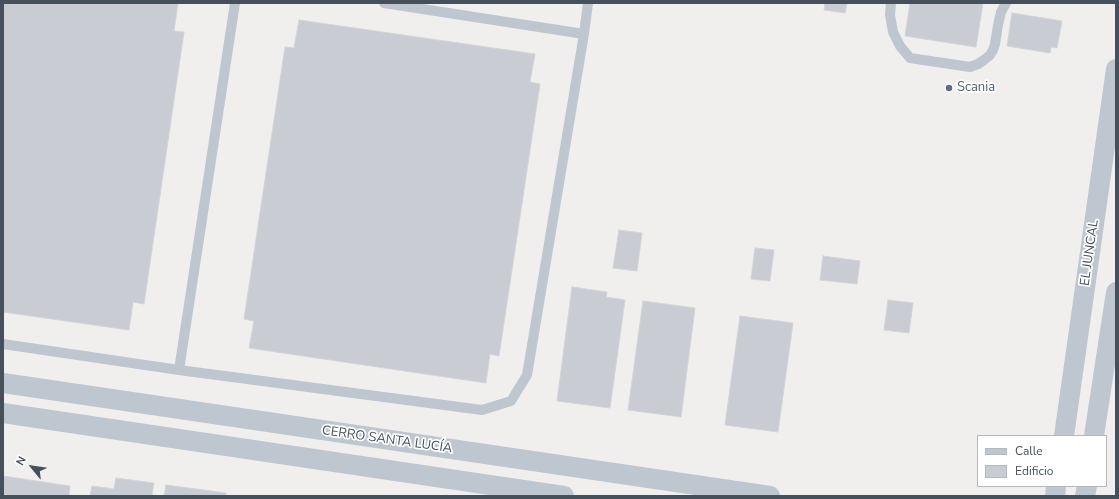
<!DOCTYPE html>
<meta charset="utf-8">
<style>
body{margin:0}
#map{position:relative;width:1119px;height:499px;overflow:hidden;background:#f1eeee;font-family:"Nunito Sans",sans-serif}
canvas{display:block}
.frame{position:absolute;inset:0;border:4px solid #46505b;pointer-events:none}
.legend{position:absolute;left:977px;top:435px;width:130px;height:52px;box-sizing:border-box;background:#fff;border:1px solid #b5b9bd;margin:0;padding:5px 7px;list-style:none;font-size:12px;color:#46505b}
.legend li{display:flex;align-items:center;gap:8px;height:20px}
.legend b{width:20px;border:1px solid #b5b9bd}
.north{position:absolute;left:12px;top:447px;width:40px;height:40px;-webkit-text-stroke:3px #fff;paint-order:stroke;rotate:299deg;font-size:11px;font-weight:700;line-height:16px;text-align:center;color:#46505b}
.north::after{content:'';display:block;margin:auto;width:14px;height:18px;background:#46505b;clip-path:polygon(50% 0,100% 100%,50% 72%,0 100%)}
</style>
<div id="map">
<canvas width="1119" height="499"></canvas>
<div class="frame"></div>
<ul class="legend">
<li><b style="height:5px;background:#bec7d0"></b>Calle</li>
<li><b style="height:11px;background:#caccd4"></b>Edificio</li>
</ul>
<div class="north">N</div>
</div>
<script>
const ctx = document.querySelector('canvas').getContext('2d');
ctx.lineJoin = 'round';
function fillPath(path, color) { ctx.fillStyle = color; ctx.fill(path, 'evenodd'); }
const toPath = rows => new Path2D(rows.map(r => 'M' + r).join(''));
function stroke(path, color, width, dash) { ctx.strokeStyle = color; ctx.lineWidth = width; ctx.lineCap = dash ? 'butt' : 'round'; ctx.setLineDash(dash || []); ctx.stroke(path); }
function label(font, color, halo, rows, align = 'center') {
  ctx.font = font + ' "Nunito Sans",sans-serif'; ctx.lineWidth = 3.5; ctx.setLineDash([]); ctx.textBaseline = 'middle'; ctx.strokeStyle = halo; ctx.fillStyle = color; for (const [text, x, y, turn = 0] of rows) {
    ctx.save(); ctx.translate(x, y); ctx.rotate((+turn || 0) * Math.PI / 180); ctx.textAlign = isNaN(turn) ? turn : align; if (halo) ctx.strokeText(text, 0, 0); ctx.fillText(text, 0, 0); ctx.restore();
  }
}
const building = toPath([
 [3,3,178,3,174,31,184,32,144,304,133,302,129,330,3,312,3,3],
 [825,3,847,3,845,13,824,10,825,3],
 [910,3,983,3,976,47,905,36,910,3],
 [1012,13,1062,21,1057,48,1051,47,1050,53,1007,46,1012,13],
 [299,20,535,54,530,82,540,84,499,356,490,354,486,383,249,348,254,321,244,319,285,47,294,48,299,20],
 [619,230,642,233,637,271,613,268,619,230],
 [755,248,774,250,770,281,751,279,755,248],
 [823,256,860,261,857,284,820,280,823,256],
 [572,287,607,292,606,297,625,300,610,408,557,401,572,287],
 [888,300,913,303,909,333,884,330,888,300],
 [643,301,695,308,681,417,628,410,643,301],
 [740,316,793,323,778,432,725,425,740,316],
 [3,476,70,486,69,496,3,496,3,476],
 [116,478,154,483,152,495,162,496,90,496,92,486,114,489,116,478],
 [166,485,226,493,226,496,164,496,166,485]
]);
fillPath(building, '#caccd4');
stroke(building, '#d2d4d9', 1);
stroke(toPath([
 [384,3,584,34],
 [891,3,890,15,893,32,900,46,910,58,970,67,978,64,984,60,990,55,993,50,995,44,998,25,1001,12,1006,3],
 [3,344,179,370,482,410,511,401,527,375,584,34,588,3],
 [179,370,235,3]
]), '#bec7d0', 10);
stroke(toPath([
 [3,383,770,496],
 [3,413,564,496],
 [1064,436,1116,69],
 [1094,436,1116,292],
 [1055,496,1056,486],
 [1085,496,1087,486]
]), '#bec7d0', 20);
for (const [x, y, r, color] of [
 [949,88,4,"#5c6f8a"]
]) { const dot = new Path2D(); dot.arc(x, y, r, 0, 2 * Math.PI); ctx.fillStyle = color; ctx.fill(dot); stroke(dot, '#fff', 1.5); }
label('13px', '#4e5e75', '#fff', [
 ["Scania",957,88]
], 'left');
label('13px', '#46505b', '#fff', [
 ["EL JUNCAL",1090,253,-82],
 ["CERRO SANTA LUCÍA",387,440,8]
]);
</script>
